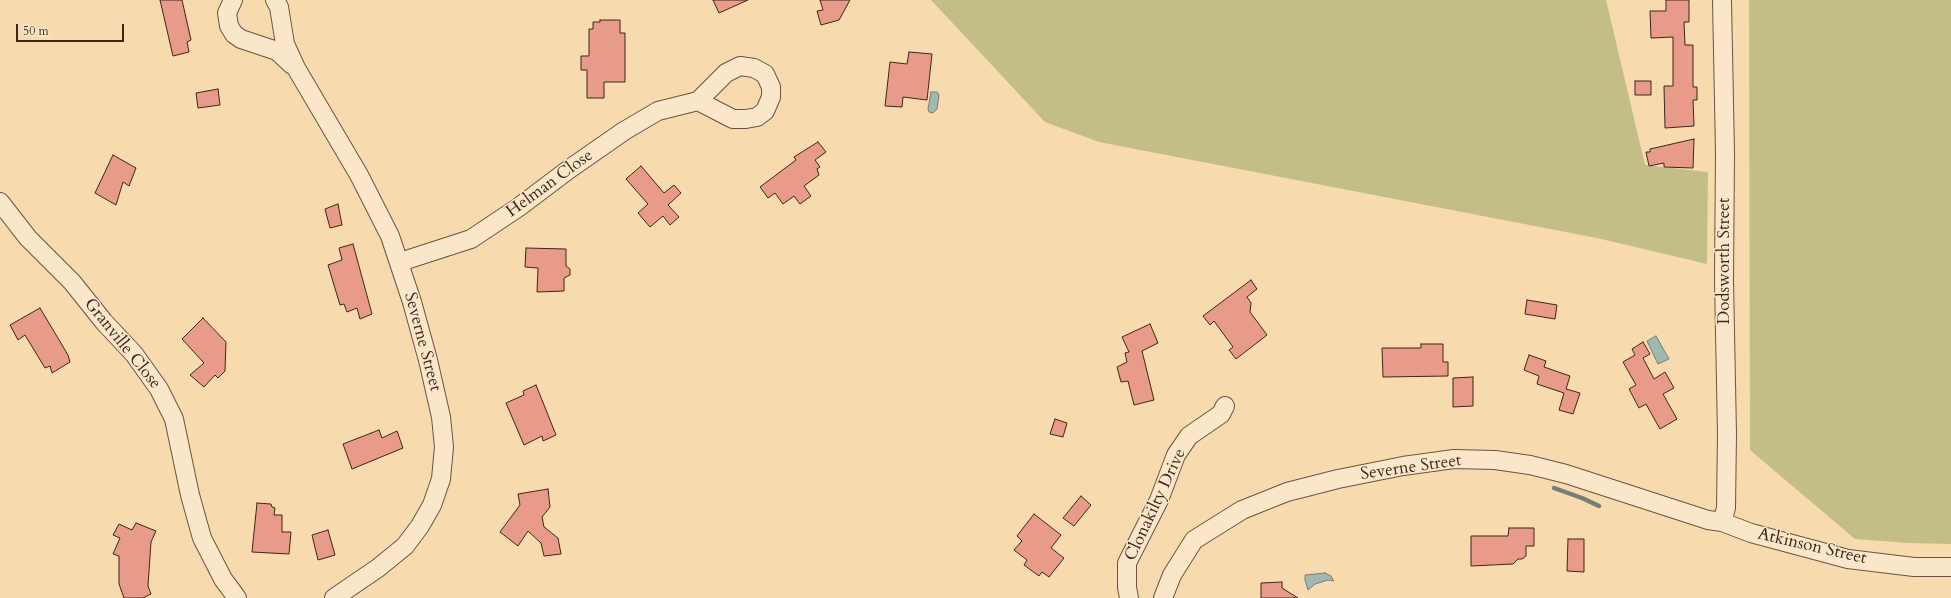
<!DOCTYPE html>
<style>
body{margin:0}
#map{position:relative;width:1951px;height:598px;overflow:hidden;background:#f7daad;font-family:Cardo,serif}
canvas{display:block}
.scale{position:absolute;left:16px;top:24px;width:108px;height:18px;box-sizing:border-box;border:2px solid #3c261e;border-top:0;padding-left:5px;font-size:12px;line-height:14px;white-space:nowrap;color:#3c261e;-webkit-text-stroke:3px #fae7ca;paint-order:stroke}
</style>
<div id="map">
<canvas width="1951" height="598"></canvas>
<div class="scale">50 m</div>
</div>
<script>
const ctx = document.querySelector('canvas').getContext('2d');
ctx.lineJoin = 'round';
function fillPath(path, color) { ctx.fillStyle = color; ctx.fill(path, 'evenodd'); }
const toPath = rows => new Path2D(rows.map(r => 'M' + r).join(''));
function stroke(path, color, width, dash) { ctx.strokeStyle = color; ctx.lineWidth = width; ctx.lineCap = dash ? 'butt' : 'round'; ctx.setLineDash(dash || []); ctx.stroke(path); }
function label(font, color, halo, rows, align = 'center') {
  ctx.font = font + ' Cardo,serif'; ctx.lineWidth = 3; ctx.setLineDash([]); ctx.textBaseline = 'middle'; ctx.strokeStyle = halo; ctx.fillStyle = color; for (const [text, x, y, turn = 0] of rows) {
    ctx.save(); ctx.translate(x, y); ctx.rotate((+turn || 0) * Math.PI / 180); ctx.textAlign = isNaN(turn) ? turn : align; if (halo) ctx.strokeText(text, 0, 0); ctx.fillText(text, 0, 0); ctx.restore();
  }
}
fillPath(toPath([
 [931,0,1606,0,1645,165,1708,172,1707,264,1597,238,1099,142,1045,122],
 [1749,0,1951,0,1951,544,1909,543,1855,539,1750,450]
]), '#c2be86');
const water = toPath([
 [931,92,937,92,939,95,937,109,933,113,929,112,928,109,931,92],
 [1656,336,1669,359,1658,364,1647,341,1656,336],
 [1325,573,1331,576,1334,581,1328,580,1315,584,1308,590,1305,580,1305,575,1325,573]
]);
fillPath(water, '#9fb9b2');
stroke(water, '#777e77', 1);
stroke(toPath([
 [1554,488,1582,498,1599,506]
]), '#777e77', 4.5);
const building = toPath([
 [160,0,182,0,191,40,187,42,189,52,173,56,160,0],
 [713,0,748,0,719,13,713,0],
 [820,0,850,0,839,20,821,25,817,11,823,10,820,0],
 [1666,0,1689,0,1689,22,1684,22,1685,45,1693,45,1693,87,1697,87,1697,100,1693,100,1694,126,1665,128,1664,86,1673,86,1673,37,1651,38,1650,11,1666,11,1666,0],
 [600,20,620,20,620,33,625,33,625,82,604,82,604,98,587,98,587,70,581,70,581,56,589,56,589,29,593,29,593,22,600,22,600,20],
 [909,52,932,54,927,100,903,97,902,107,885,106,890,62,907,64,909,52],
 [1635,81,1651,81,1651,95,1635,95,1635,81],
 [218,89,220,105,198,108,196,93,218,89],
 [1694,139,1693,168,1664,167,1664,163,1649,166,1646,152,1650,152,1650,149,1694,139],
 [818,142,826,152,815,160,820,167,817,169,819,175,804,186,811,196,800,204,794,196,783,204,775,193,768,198,760,187,796,160,794,157,818,142],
 [113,155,136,168,129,186,123,182,116,205,95,193,113,155],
 [641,166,664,193,674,185,681,193,668,205,679,217,670,225,663,216,650,227,638,213,648,204,626,179,641,166],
 [338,204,342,225,330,228,325,209,338,204],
 [353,244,372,314,360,319,357,308,347,312,344,304,340,305,328,265,342,260,339,248,353,244],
 [526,248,566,249,566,266,570,269,570,275,564,278,564,291,537,292,538,268,525,267,526,248],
 [1251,280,1257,289,1247,297,1251,303,1250,312,1267,335,1236,359,1229,350,1233,347,1214,321,1210,325,1203,316,1251,280],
 [1527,300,1557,305,1555,319,1525,314,1527,300],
 [40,308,68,355,70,362,52,373,50,366,45,368,25,335,18,340,10,325,40,308],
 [203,318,226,342,225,371,218,378,215,375,204,387,190,375,204,363,182,339,203,318],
 [1150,324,1158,343,1142,351,1154,400,1134,405,1128,381,1121,382,1117,367,1127,362,1125,353,1129,352,1122,337,1150,324],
 [1643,342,1650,354,1643,358,1654,379,1665,372,1674,388,1663,394,1677,419,1660,429,1646,404,1639,408,1629,389,1636,385,1623,362,1635,355,1632,349,1643,342],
 [1421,344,1443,344,1443,362,1448,362,1448,376,1383,377,1382,348,1421,348,1421,344],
 [1529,355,1546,361,1544,367,1570,376,1566,389,1580,393,1573,414,1559,410,1564,393,1537,384,1539,376,1524,370,1529,355],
 [1473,377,1473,406,1453,407,1453,378,1473,377],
 [536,385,556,435,543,441,542,436,524,445,506,403,524,395,523,391,536,385],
 [1055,419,1067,423,1063,437,1050,434,1055,419],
 [379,430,382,438,397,431,403,448,352,469,343,444,379,430],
 [548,489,550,507,542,517,544,527,558,538,561,554,544,556,541,543,528,531,518,546,500,532,520,505,518,494,548,489],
 [1081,496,1091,505,1074,526,1063,518,1081,496],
 [257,503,271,504,272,507,275,508,274,515,282,515,282,532,291,532,289,554,252,552,257,503],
 [1034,514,1061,535,1051,548,1064,558,1049,577,1042,572,1039,576,1024,565,1027,560,1014,550,1022,541,1017,536,1034,514],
 [136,523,156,531,151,542,148,586,151,594,143,598,124,598,119,584,119,556,113,554,120,538,113,535,119,524,132,530,136,523],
 [1509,528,1534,528,1534,546,1526,546,1526,556,1522,559,1518,559,1513,564,1471,566,1471,536,1508,536,1509,528],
 [328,530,335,555,318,560,312,535,328,530],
 [1568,539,1584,539,1584,572,1567,571,1568,539],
 [1282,582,1282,588,1298,598,1261,598,1261,583,1282,582]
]);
fillPath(building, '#e89b88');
stroke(building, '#3c261e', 1);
const minor = toPath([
 [233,0,227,13,229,26,234,34,241,39,277,51,292,65],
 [275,0,279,7,285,44,296,68,359,175,390,236,412,302,428,360,441,417,444,447,441,479,432,505,420,526,405,546,378,568,334,598],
 [1722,0,1725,153,1724,281,1727,434,1726,508,1722,522],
 [740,66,754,68,765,74,771,87,771,97,765,111,757,117,746,119,733,119,698,101,726,73,740,66],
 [0,202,28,238,72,282,104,322,134,354,159,389,174,419,190,495,202,538,223,579,237,598],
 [400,262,471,239,519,207,568,170,624,131,658,111,698,101],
 [1129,598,1127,587,1127,563,1159,500,1176,455,1189,436,1221,414,1225,406],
 [1163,598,1172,575,1194,540,1242,510,1287,492,1338,479,1403,466,1454,459,1495,460,1530,465,1566,474,1708,520,1722,522,1751,533,1848,559,1914,567,1951,567]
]);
stroke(minor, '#6b5342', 20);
stroke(minor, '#fae7ca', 18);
label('17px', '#3c261e', '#fae7ca', [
 ["Helman Close",550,184,-36],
 ["Dodsworth Street",1725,261,-90],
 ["Severne Street",422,342,75],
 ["Granville Close",122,344,51],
 ["Severne Street",1411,468,-8],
 ["Clonakilty Drive",1156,505,-65],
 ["Atkinson Street",1812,547,13]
]);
</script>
